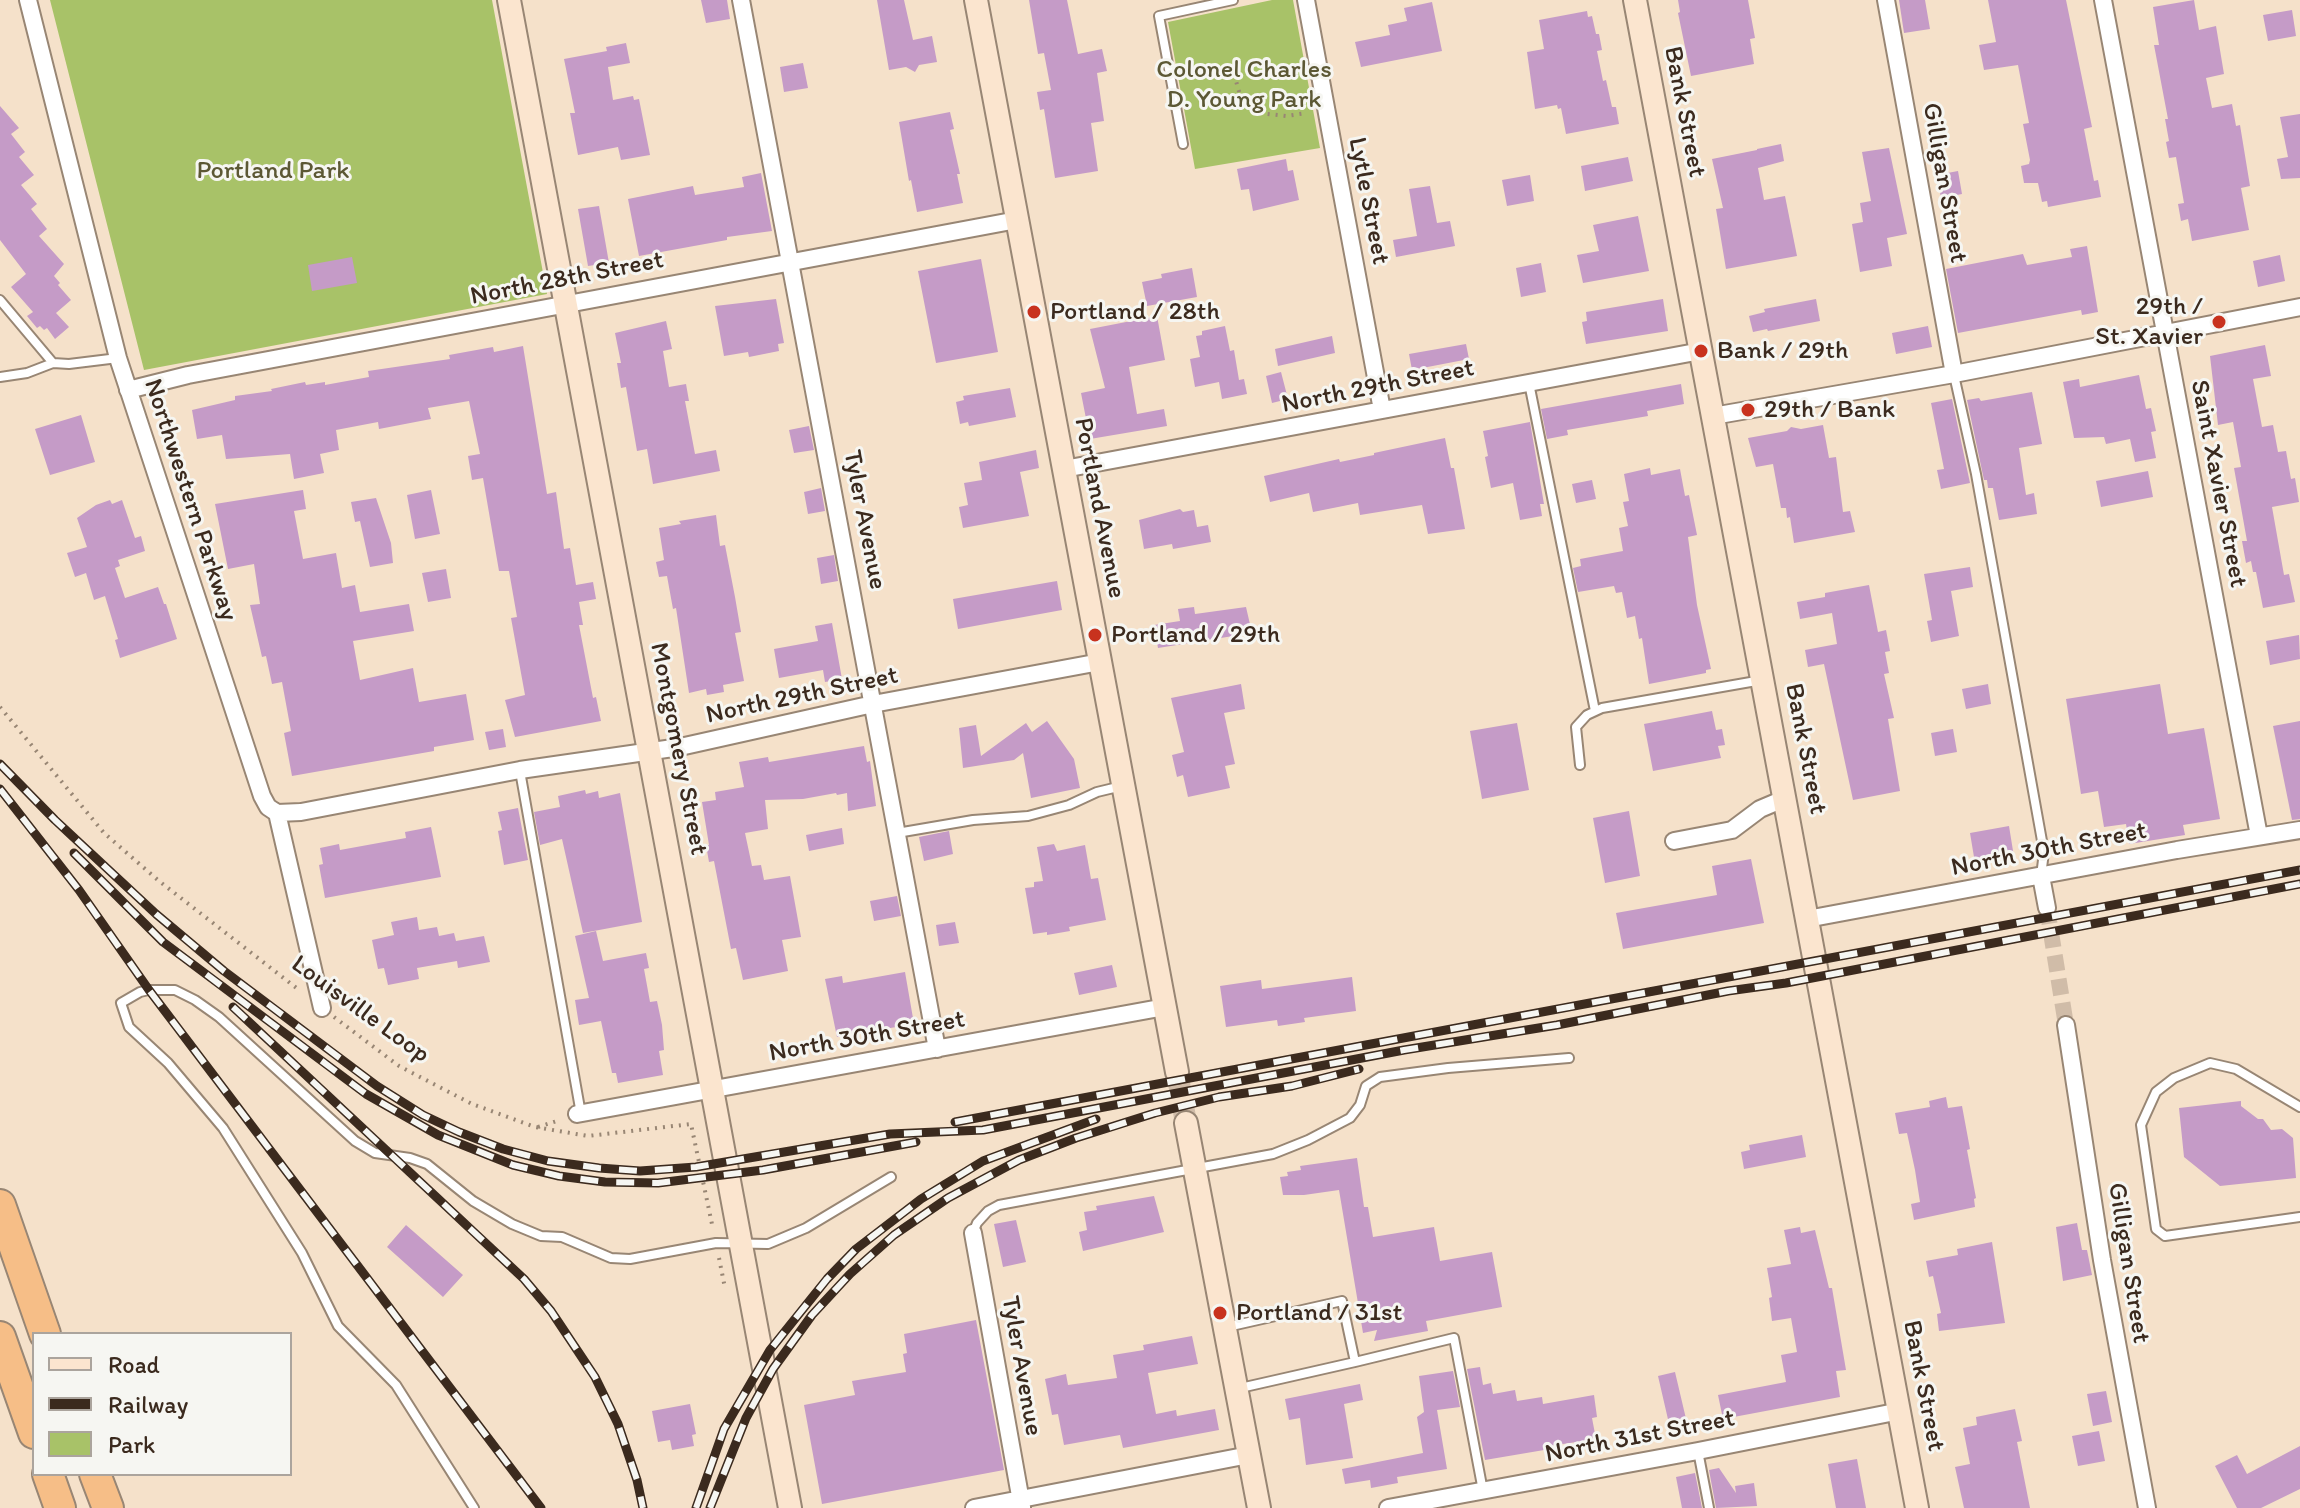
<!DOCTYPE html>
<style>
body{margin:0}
#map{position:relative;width:2300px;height:1508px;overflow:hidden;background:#f5e1ca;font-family:Itim,sans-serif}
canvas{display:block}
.legend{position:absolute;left:32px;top:1332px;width:260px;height:144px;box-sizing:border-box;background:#f6f6f2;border:2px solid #aba49d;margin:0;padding:10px 14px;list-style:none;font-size:24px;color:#3b2a1e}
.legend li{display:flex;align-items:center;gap:16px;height:40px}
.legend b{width:40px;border:2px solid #aba49d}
</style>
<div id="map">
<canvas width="2300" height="1508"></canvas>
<ul class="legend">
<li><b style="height:10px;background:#fbe5cf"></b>Road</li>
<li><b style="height:10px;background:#3b2a1e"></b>Railway</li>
<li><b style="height:22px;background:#a8c268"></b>Park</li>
</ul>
</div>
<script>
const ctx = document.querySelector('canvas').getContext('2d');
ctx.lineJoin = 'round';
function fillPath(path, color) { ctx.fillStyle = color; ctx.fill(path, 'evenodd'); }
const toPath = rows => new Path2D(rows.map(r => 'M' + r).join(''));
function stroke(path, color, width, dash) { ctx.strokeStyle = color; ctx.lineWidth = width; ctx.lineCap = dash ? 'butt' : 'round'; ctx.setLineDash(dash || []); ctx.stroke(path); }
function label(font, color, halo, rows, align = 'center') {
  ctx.font = font + ' Itim,sans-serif'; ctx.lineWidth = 6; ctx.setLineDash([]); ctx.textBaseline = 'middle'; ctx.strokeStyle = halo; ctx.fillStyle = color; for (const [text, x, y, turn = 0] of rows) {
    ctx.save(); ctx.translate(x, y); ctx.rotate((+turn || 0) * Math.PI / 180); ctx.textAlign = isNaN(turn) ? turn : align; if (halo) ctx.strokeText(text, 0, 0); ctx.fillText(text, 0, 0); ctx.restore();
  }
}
fillPath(toPath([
 [50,0,492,0,547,294,144,370],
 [1272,0,1293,0,1320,148,1195,169,1168,22]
]), '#a8c268');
fillPath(toPath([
 [701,0,727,0,730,19,706,23],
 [877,0,904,0,913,40,932,36,937,62,919,65,915,72,906,67,889,70],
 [1029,0,1067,0,1078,54,1102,49,1107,71,1097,73,1104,121,1091,123,1098,171,1055,178,1044,109,1040,110,1037,92,1051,90,1044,53,1038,54],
 [1678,0,1748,0,1755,38,1750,39,1754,64,1691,76,1678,13,1680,12],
 [1899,0,1925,0,1930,29,1904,33],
 [1988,0,2066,0,2092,127,2084,129,2094,181,2098,180,2101,197,2048,207,2047,201,2042,202,2038,183,2024,183,2021,166,2029,164,2030,160,2023,124,2029,123,2018,65,1984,70,1979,45,1996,42],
 [2194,0,2199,30,2216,26,2224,74,2206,78,2212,108,2232,104,2236,126,2240,125,2250,186,2241,188,2249,230,2192,241,2188,219,2181,221,2178,204,2184,203,2176,157,2169,158,2166,142,2169,141,2165,119,2168,119,2154,45,2159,45,2153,7],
 [1432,2,1442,51,1361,67,1355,42,1390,35,1388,25,1407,21,1404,8],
 [2292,10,2296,36,2268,41,2263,15],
 [1587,11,1588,17,1592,16,1596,34,1599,34,1602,50,1597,51,1603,81,1606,80,1612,107,1616,107,1619,124,1566,134,1561,108,1558,109,1557,105,1535,109,1527,52,1544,49,1539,20],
 [626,43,630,63,608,67,613,100,633,96,634,100,639,99,650,155,621,160,618,147,578,155,570,113,575,113,564,59,607,51,606,47],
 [803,63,808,88,784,92,780,67],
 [0,106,19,128,11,134,25,152,19,157,34,175,21,185,37,204,31,209,47,229,39,236,64,264,54,276,60,283,58,285,71,300,56,313,69,327,55,339,47,328,44,330,40,326,37,328,27,316,33,312,11,287,26,274,0,240],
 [950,112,954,129,950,130,960,174,957,174,963,203,917,212,911,180,909,181,899,122],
 [2300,114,2300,178,2281,179,2277,159,2288,157,2280,117],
 [1781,144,1784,161,1758,168,1764,200,1785,196,1797,256,1726,269,1716,209,1723,208,1712,159,1757,150,1757,153,1757,149],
 [1889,148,1907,234,1887,238,1892,266,1860,272,1852,224,1863,222,1860,203,1871,201,1862,152],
 [1628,157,1633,181,1585,191,1581,166],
 [1286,159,1288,171,1293,170,1299,200,1253,211,1249,189,1241,190,1237,169],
 [1958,171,1962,194,1941,198,1937,175],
 [761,173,772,231,727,237,727,240,639,256,628,199,693,186,695,195,744,187,742,177],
 [1530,175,1534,201,1507,206,1502,180],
 [1430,186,1437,223,1450,221,1455,246,1396,257,1393,240,1417,236,1409,189],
 [599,206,609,263,588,266,578,209],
 [1638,216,1649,271,1583,283,1577,255,1599,251,1593,225],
 [2087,246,2098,312,2082,315,2081,310,1958,333,1946,269,2023,254,2027,265,2072,257,2070,249],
 [2280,255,2285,281,2258,287,2253,261],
 [352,257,357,283,312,291,308,265],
 [981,259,998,352,936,363,918,271],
 [1541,263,1546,292,1521,297,1516,268],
 [1192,268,1197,297,1147,306,1142,282,1162,278,1161,274],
 [776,299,784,343,778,344,779,351,749,357,748,352,724,356,715,306],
 [1663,299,1668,331,1586,344,1582,322,1587,321,1586,312],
 [1816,299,1820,321,1768,331,1767,329,1753,332,1749,316,1765,312,1764,309],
 [1157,316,1165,360,1129,367,1137,414,1164,409,1167,426,1090,439,1081,393,1105,388,1090,329],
 [666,321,672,349,663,351,669,387,686,384,689,401,685,401,695,454,716,450,720,471,653,484,647,449,637,451,626,387,621,388,617,363,621,363,615,333],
 [1225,326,1230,351,1234,350,1239,380,1244,379,1247,394,1222,399,1219,382,1195,387,1190,359,1200,357,1196,336,1202,335,1202,331],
 [1928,326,1932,347,1896,354,1892,333],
 [1332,336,1335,353,1278,366,1275,349],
 [1466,344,1469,359,1412,370,1409,354],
 [2265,345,2271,376,2253,379,2262,427,2273,425,2278,452,2286,451,2291,479,2295,478,2299,502,2272,507,2284,575,2289,574,2295,602,2263,608,2256,572,2253,572,2251,561,2246,563,2242,541,2247,541,2234,468,2241,467,2233,422,2218,425,2210,356],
 [523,346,547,494,556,492,564,549,570,548,576,585,593,582,596,599,579,602,583,625,579,625,593,698,596,697,601,721,515,737,505,700,525,695,511,618,517,617,509,571,499,571,483,478,472,480,468,456,480,454,469,401,428,408,431,419,379,429,378,422,336,430,339,450,320,454,324,473,294,479,290,454,226,459,222,435,197,439,192,410,235,400,235,396,272,391,271,389,305,382,306,385,325,382,325,385,369,377,368,371,450,359,449,355,493,347,494,352],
 [1281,372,1288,399,1272,403,1266,376],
 [2139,375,2146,409,2151,408,2156,431,2151,432,2156,458,2135,462,2130,439,2106,444,2104,437,2074,438,2063,382,2079,379,2080,387],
 [1681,384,1684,404,1647,411,1648,416,1567,430,1568,435,1547,439,1541,409],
 [1010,388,1016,417,969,426,968,422,960,424,956,402,964,400,963,396],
 [2032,392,2042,444,2019,448,2026,495,2034,493,2037,514,1999,520,1993,488,1988,488,1987,480,1984,480,1967,400,1979,398,1981,401],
 [1952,399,1970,483,1941,489,1937,470,1944,469,1931,403],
 [81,415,95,462,50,475,35,429],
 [1530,422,1544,504,1540,504,1542,516,1520,520,1513,483,1491,488,1485,457,1488,456,1483,431],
 [1823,425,1829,458,1836,457,1843,512,1850,511,1855,532,1794,543,1790,517,1787,518,1786,508,1781,508,1773,464,1756,467,1748,438,1787,431,1791,427,1801,429],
 [809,426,814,450,794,453,789,430],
 [1445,438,1451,468,1454,468,1465,529,1428,534,1422,505,1360,515,1358,503,1313,512,1309,493,1270,502,1264,476,1339,459,1340,462,1374,455,1374,453],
 [1036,450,1039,468,1020,472,1029,516,963,528,959,507,968,505,964,483,982,480,979,462],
 [1650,468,1651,475,1680,469,1685,496,1689,495,1697,535,1688,537,1697,605,1711,669,1706,670,1706,673,1649,684,1642,638,1639,639,1635,616,1627,618,1622,592,1616,593,1614,586,1578,592,1573,568,1581,566,1580,559,1623,551,1619,528,1628,526,1623,502,1629,501,1624,474],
 [2148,471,2153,497,2101,507,2096,481],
 [1592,480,1596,499,1576,503,1572,484],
 [821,488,825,511,808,514,804,492],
 [303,490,306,509,294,511,303,559,336,553,342,588,355,585,360,612,409,604,414,631,353,641,360,680,413,668,419,702,466,694,474,740,434,747,434,751,292,776,284,733,291,731,282,682,272,684,266,656,262,657,250,605,260,604,254,564,228,569,215,504],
 [431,490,440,534,415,539,407,495],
 [376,498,391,543,393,563,370,567,360,521,355,522,351,502],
 [110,500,112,504,122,500,135,538,141,536,145,551,118,560,120,566,115,568,125,598,158,587,164,604,166,604,177,639,120,658,115,640,118,639,105,596,94,600,86,573,75,577,67,553,87,547,77,518,96,505],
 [1180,509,1183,512,1194,510,1197,527,1208,525,1211,542,1173,549,1172,544,1144,549,1139,520],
 [716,515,720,546,725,545,735,597,741,632,735,633,744,681,723,685,724,692,707,695,706,689,689,693,676,608,673,609,667,576,659,577,656,562,664,560,659,528,681,524,679,521],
 [834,555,838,581,821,584,817,558],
 [1970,567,1973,587,1951,591,1959,636,1931,642,1927,621,1932,620,1924,574],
 [446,569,451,598,428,602,422,573],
 [1057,581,1062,610,958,629,953,599],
 [1869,585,1878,632,1886,630,1890,651,1885,652,1889,673,1884,674,1894,718,1888,719,1900,791,1853,800,1824,664,1808,667,1805,650,1837,644,1832,613,1800,619,1797,602,1825,597,1825,593],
 [1194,607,1195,614,1246,607,1252,633,1158,648,1154,625,1180,621,1178,609],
 [832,623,842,679,825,682,823,670,779,678,774,649,818,641,815,626],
 [2299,635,2300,659,2270,665,2266,641],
 [1241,684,1245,709,1224,713,1235,764,1225,766,1230,788,1188,797,1183,775,1177,777,1172,755,1184,752,1171,698],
 [1988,684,1991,704,1966,709,1962,689],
 [2160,684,2168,734,2204,728,2220,819,2183,825,2185,835,2129,844,2126,824,2104,827,2098,791,2081,794,2066,699],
 [1712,711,1716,730,1722,729,1725,745,1718,746,1721,758,1653,771,1644,724],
 [1047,721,1074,759,1080,788,1031,798,1023,753,1014,760,963,768,959,728,976,725,981,756,1026,723,1032,732],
 [2300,721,2300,819,2292,820,2273,726],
 [1517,723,1529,790,1482,799,1470,731],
 [503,729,506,747,489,750,485,732],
 [1953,729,1957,752,1935,756,1931,733],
 [864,746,867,762,870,761,876,806,848,811,847,793,837,795,836,793,803,799,765,800,768,829,745,833,752,866,761,865,764,880,790,876,801,937,782,940,788,971,743,980,736,948,731,949,714,861,709,862,706,845,709,845,702,802,716,800,715,792,744,787,739,762,768,757,769,762],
 [585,790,586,794,598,791,599,798,620,793,642,922,583,933,562,839,540,845,534,812,560,807,558,796],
 [518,808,528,860,504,865,498,831,502,830,498,812],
 [1629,811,1640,876,1605,883,1593,818],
 [2009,826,2014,857,1975,863,1970,833],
 [431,827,441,877,325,898,319,865,323,864,320,848,339,844,340,850,406,838,405,832],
 [842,828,844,844,809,851,806,835],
 [949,831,953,854,924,861,919,837],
 [1054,844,1057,851,1085,845,1091,879,1098,878,1106,920,1069,927,1070,931,1047,935,1047,932,1033,934,1025,888,1034,887,1034,882,1043,881,1037,847],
 [1751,859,1764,923,1623,949,1616,913,1717,895,1712,866],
 [897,896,901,916,874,921,870,901],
 [417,917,419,930,437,927,439,936,454,933,456,941,484,936,490,962,458,968,457,961,417,968,419,979,388,985,384,968,378,969,372,940,394,935,391,922],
 [955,922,959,943,939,946,936,925],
 [596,931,603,961,646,953,649,968,644,969,650,1002,657,1001,662,1025,664,1050,659,1051,663,1075,618,1083,616,1073,612,1073,601,1021,579,1025,575,1000,589,998,575,936],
 [1112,965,1117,987,1079,995,1074,973],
 [905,972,914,1024,837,1037,825,979,842,976,843,983],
 [1352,977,1356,1011,1304,1018,1305,1022,1278,1026,1277,1020,1226,1027,1220,986,1261,980,1262,989],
 [1946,1097,1948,1108,1962,1106,1970,1149,1967,1150,1976,1198,1974,1199,1975,1207,1914,1220,1911,1204,1920,1202,1915,1170,1907,1133,1899,1134,1895,1113,1930,1107,1929,1101],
 [2241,1101,2241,1106,2258,1119,2263,1119,2271,1130,2282,1129,2293,1138,2296,1178,2220,1186,2184,1157,2179,1108],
 [1802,1135,1806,1157,1744,1169,1741,1152,1750,1150,1749,1145],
 [1357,1158,1364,1207,1368,1207,1373,1237,1434,1227,1440,1261,1492,1252,1502,1307,1426,1321,1428,1331,1374,1341,1377,1330,1363,1333,1339,1190,1304,1195,1283,1195,1280,1177,1288,1176,1287,1172,1301,1170,1300,1166],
 [1154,1196,1164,1232,1083,1251,1079,1232,1087,1230,1084,1212,1097,1210,1096,1206],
 [1016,1220,1026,1262,1003,1267,994,1224],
 [2077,1223,2082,1250,2087,1250,2092,1275,2063,1281,2056,1227],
 [406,1225,463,1275,443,1297,387,1247],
 [1800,1227,1801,1233,1815,1230,1829,1288,1832,1288,1846,1370,1836,1371,1840,1397,1723,1419,1718,1395,1786,1382,1781,1355,1797,1352,1791,1318,1772,1321,1769,1298,1772,1297,1767,1268,1791,1264,1784,1230],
 [1992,1242,2005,1323,1939,1331,1937,1314,1941,1313,1933,1276,1929,1277,1926,1261,1958,1255,1957,1249],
 [976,1320,1004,1470,822,1504,804,1405,855,1395,852,1381,906,1372,903,1354,907,1353,904,1334],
 [1192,1336,1198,1364,1148,1373,1156,1414,1176,1410,1177,1416,1215,1409,1219,1430,1123,1448,1120,1435,1064,1445,1058,1414,1052,1415,1045,1379,1066,1374,1068,1385,1117,1378,1113,1355,1144,1350,1143,1345],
 [1480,1367,1483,1385,1491,1383,1493,1394,1515,1390,1517,1401,1542,1397,1543,1404,1594,1395,1597,1417,1592,1418,1596,1439,1550,1446,1550,1449,1485,1460,1467,1369],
 [1453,1371,1460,1407,1437,1410,1447,1469,1397,1477,1398,1483,1371,1488,1370,1480,1345,1484,1342,1469,1423,1453,1417,1417,1424,1412,1419,1376],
 [1675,1372,1687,1423,1670,1428,1658,1376],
 [1360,1384,1363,1400,1344,1404,1353,1458,1306,1465,1300,1418,1289,1420,1285,1399],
 [2106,1391,2112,1422,2093,1426,2087,1394],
 [690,1404,696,1434,692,1435,694,1446,672,1450,670,1440,658,1442,652,1411],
 [2015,1409,2022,1441,2017,1442,2030,1508,1964,1508,1955,1467,1970,1464,1963,1428,1977,1425,1976,1417],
 [2099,1431,2105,1461,2078,1466,2072,1436],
 [2300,1446,2300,1489,2261,1508,2237,1508,2215,1466,2237,1455,2247,1474],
 [1857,1459,1866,1508,1836,1508,1828,1464],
 [1719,1468,1736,1493,1735,1486,1754,1483,1757,1506,1716,1508,1709,1470],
 [1695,1473,1702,1508,1682,1508,1676,1477]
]), '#c59bc7');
stroke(toPath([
 [2047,908,2066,1025]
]), '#d0bca8', 16, [16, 8]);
stroke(toPath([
 [1177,1072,1186,1123]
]), '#d0bca8', 22, [22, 11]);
const lane = toPath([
 [1183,144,1159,16,1233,0],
 [0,300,53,363],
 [1954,375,1976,474,2044,852,2041,876],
 [0,377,27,373,53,363,69,364,118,358],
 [1529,383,1595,711],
 [1580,765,1576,727,1587,715,1602,708,1762,680],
 [520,771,581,1114],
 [897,833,973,820,1028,816,1069,805,1097,792,1122,786],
 [2300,1107,2236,1069,2210,1063,2174,1078,2156,1092,2141,1125,2156,1229,2165,1236,2300,1217],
 [973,1233,977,1223,988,1211,999,1205,1273,1154,1308,1140,1350,1118,1360,1105,1366,1086,1380,1077,1448,1068,1569,1058],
 [1227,1327,1342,1301,1355,1362,1236,1389],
 [1355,1362,1454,1338,1483,1491],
 [1698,1451,1709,1508],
 [474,1508,396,1385,338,1326,302,1253,223,1128,168,1063,129,1027,121,1003,140,992,149,990,175,990,195,1000,219,1017,355,1141,375,1153,410,1158,427,1164,473,1201,512,1224,541,1236,562,1237,611,1258,630,1259,716,1243,768,1244,806,1228,891,1177]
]);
const street = toPath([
 [28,0,118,358,262,796,268,807,277,813,322,1008],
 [741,0,937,1049],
 [1306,0,1382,410],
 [1886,0,1954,374],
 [2103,0,2259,836],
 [128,390,188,375,1017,220],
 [1713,416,1954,374,2300,307],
 [1064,469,1701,351],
 [277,813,301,812,520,770,680,747,873,704,1100,662],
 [1674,841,1732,830,1760,809,1786,798],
 [2041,876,2047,908],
 [1807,919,2177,850,2300,830],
 [2066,1025,2102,1260,2147,1508],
 [577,1114,1165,1007],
 [973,1233,1022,1507],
 [974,1508,1249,1455],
 [1388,1508,1698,1451,1900,1411]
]);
const secondary = toPath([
 [509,0,790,1508],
 [976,0,1177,1072],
 [1635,0,1917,1508],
 [1186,1123,1259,1508]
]);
const highway = toPath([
 [0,1205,45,1334],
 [0,1337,34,1433],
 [48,1474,60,1508],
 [95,1474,108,1508]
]);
stroke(lane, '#988674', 12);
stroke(street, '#988674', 20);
stroke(secondary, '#988674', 26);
stroke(highway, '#988674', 34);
stroke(toPath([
 [1232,67,1240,95,1259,113,1286,116,1307,113],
 [0,707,104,833,159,881,299,990],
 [334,1017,399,1066,472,1104,535,1127,588,1136,691,1124,713,1229],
 [538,1127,560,1120],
 [719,1258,725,1288]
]), '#988674', 4, [2, 6]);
stroke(lane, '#fff', 8);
stroke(street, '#fff', 16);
stroke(secondary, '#fbe5cf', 22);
stroke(highway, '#f6be87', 30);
const rail = toPath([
 [0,764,55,820,156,914,224,971,377,1086,423,1115,459,1132,503,1149,548,1161,599,1168,640,1171,696,1167,890,1134,983,1130,1404,1050,1557,1025,1728,991,1786,983,2300,884],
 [0,789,79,890,149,990,541,1508],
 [74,853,163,942,366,1094,438,1135,513,1165,559,1176,605,1182,658,1183,763,1170,916,1142],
 [233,1007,524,1279,551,1311,595,1377,618,1424,637,1480,643,1508],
 [955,1122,2300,870],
 [696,1508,724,1429,770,1350,827,1279,856,1249,921,1199,983,1161,1096,1119],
 [710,1508,746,1418,773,1369,812,1315,850,1274,894,1235,948,1198,1019,1160,1076,1138,1155,1113,1219,1097,1292,1086,1359,1069]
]);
stroke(rail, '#3b2a1e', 9);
stroke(rail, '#f6f6f2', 6, [18]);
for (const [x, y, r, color] of [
 [1034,312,8,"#c8321e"],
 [2219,322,8,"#c8321e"],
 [1701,351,8,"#c8321e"],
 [1748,410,8,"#c8321e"],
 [1095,635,8,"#c8321e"],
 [1220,1313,8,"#c8321e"]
]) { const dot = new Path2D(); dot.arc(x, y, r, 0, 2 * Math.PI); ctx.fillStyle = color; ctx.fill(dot); stroke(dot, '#f6f6f2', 3); }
label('26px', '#5c5834', '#f6f6f2', [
 ["Colonel Charles",1244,70],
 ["D. Young Park",1244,100],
 ["Portland Park",273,171]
]);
label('26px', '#3b2a1e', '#f6f6f2', [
 ["Bank Street",1684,112,79],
 ["Gilligan Street",1944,183,80],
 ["Lytle Street",1368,201,79],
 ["North 28th Street",567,279,-11],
 ["North 29th Street",1378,387,-11],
 ["Saint Xavier Street",2218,484,79],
 ["Northwestern Parkway",190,500,72],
 ["Portland Avenue",1099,508,79],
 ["Tyler Avenue",864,520,79],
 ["North 29th Street",802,696,-12],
 ["Montgomery Street",678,749,79],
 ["Bank Street",1805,749,79],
 ["North 30th Street",2049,850,-11],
 ["Louisville Loop",360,1010,36],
 ["North 30th Street",867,1037,-10],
 ["Gilligan Street",2128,1263,81],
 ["Tyler Avenue",1021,1366,80],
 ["Bank Street",1923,1386,79],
 ["North 31st Street",1640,1437,-11]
]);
label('26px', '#3b2a1e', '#f6f6f2', [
 ["29th /",2203,307,"right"],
 ["St. Xavier",2203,337,"right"],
 ["Portland / 28th",1050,312],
 ["Bank / 29th",1717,351],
 ["29th / Bank",1764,410],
 ["Portland / 29th",1111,635],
 ["Portland / 31st",1236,1313]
], 'left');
</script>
